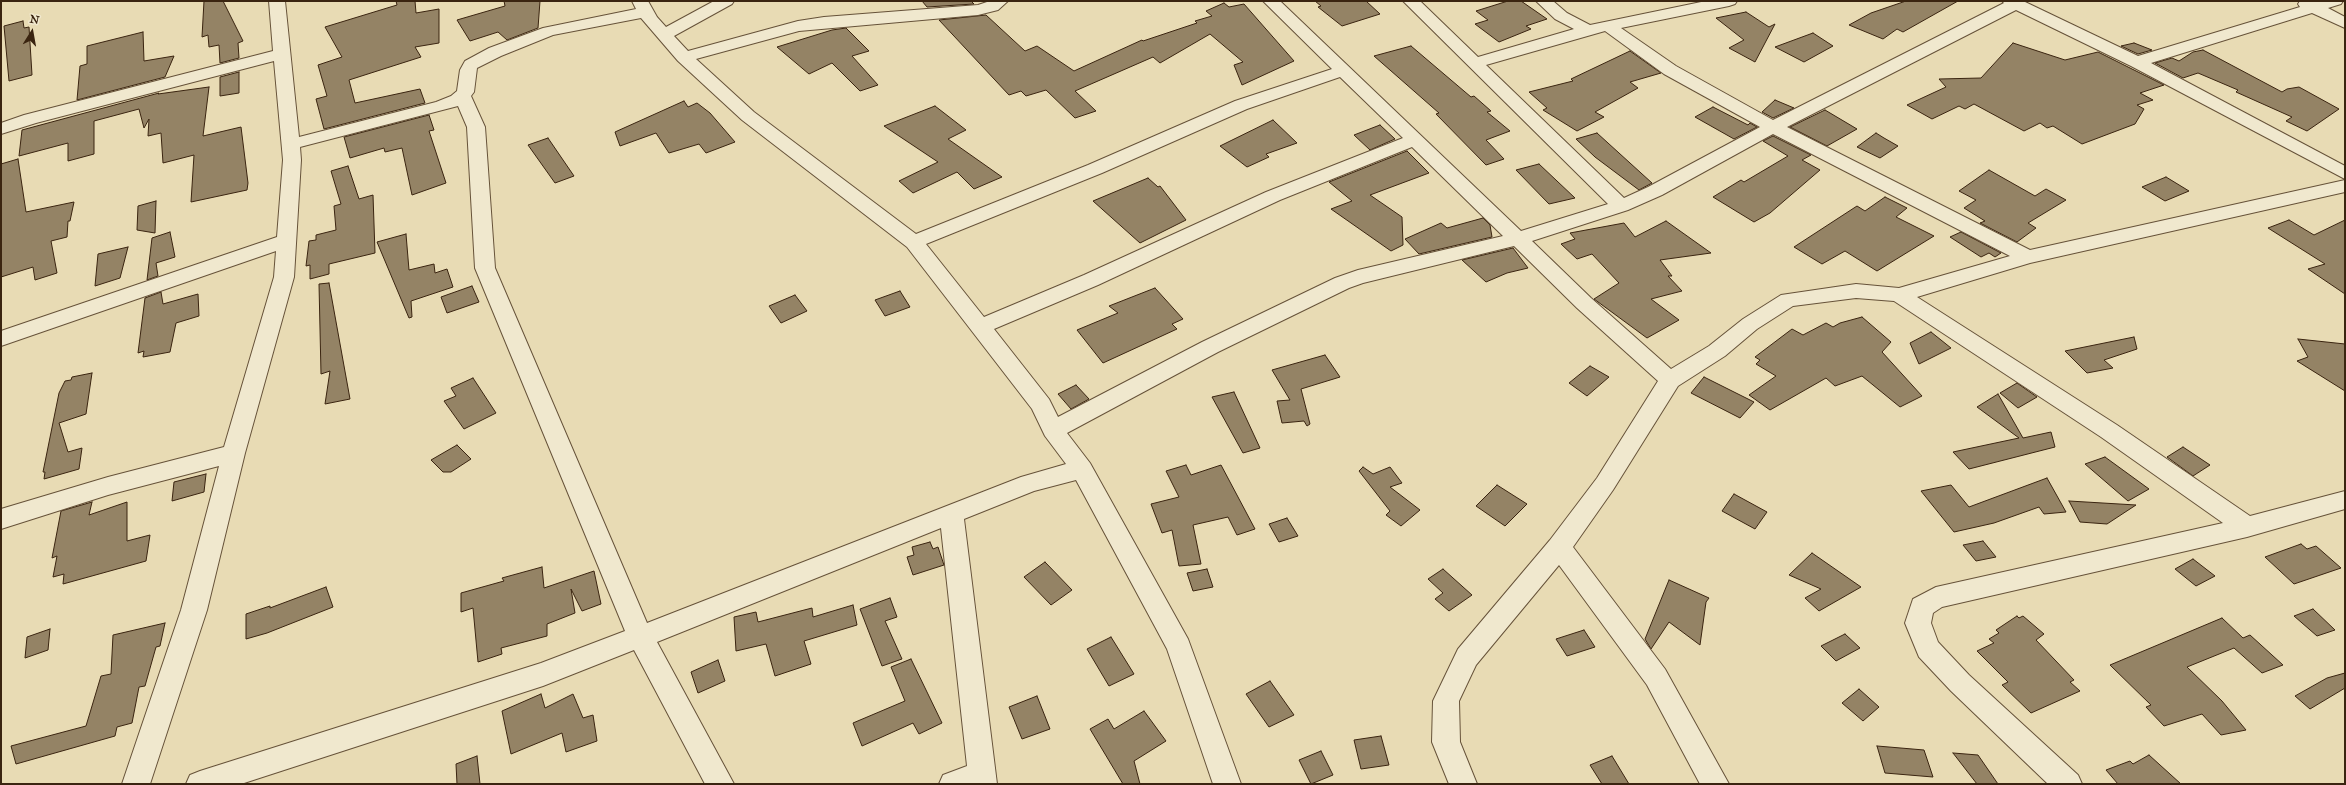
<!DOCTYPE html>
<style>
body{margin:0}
#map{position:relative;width:2346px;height:785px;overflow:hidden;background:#e8dbb4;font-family:"IM FELL Great Primer",serif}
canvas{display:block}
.frame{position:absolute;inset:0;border:2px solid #3a2410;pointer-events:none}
.north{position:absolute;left:12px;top:12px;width:40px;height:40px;-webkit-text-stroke:3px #f0e8ce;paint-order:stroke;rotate:11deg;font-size:11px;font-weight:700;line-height:16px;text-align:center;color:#3a2410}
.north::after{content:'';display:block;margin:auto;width:14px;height:18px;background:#3a2410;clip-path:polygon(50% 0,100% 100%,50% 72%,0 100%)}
</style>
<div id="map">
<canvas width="2346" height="785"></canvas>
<div class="frame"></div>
<div class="north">N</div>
</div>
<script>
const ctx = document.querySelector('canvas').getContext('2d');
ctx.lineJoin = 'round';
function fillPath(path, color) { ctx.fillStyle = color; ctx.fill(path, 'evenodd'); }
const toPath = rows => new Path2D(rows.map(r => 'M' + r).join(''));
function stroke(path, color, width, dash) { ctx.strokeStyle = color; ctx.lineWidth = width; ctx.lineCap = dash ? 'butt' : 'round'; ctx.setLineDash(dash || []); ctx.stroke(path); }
const building = toPath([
 [204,1,223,1,243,41,238,43,239,58,220,63,219,45,209,47,208,35,202,37,204,1],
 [396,1,415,1,416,13,439,9,439,43,415,47,421,57,349,80,355,103,420,89,425,103,324,129,316,99,327,96,318,65,342,57,325,27,397,5,396,1],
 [504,1,540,1,538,28,507,40,498,32,470,41,457,20,505,6,504,1],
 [922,1,971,1,974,4,927,7,922,1],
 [1315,1,1366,1,1380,14,1342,26,1318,7,1321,6,1315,1],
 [1508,1,1521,1,1547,19,1526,26,1531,29,1499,42,1475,24,1488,20,1476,11,1508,1],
 [1906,1,1958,1,1903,32,1897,29,1883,39,1849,25,1871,13,1906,1],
 [1224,3,1229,7,1244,4,1294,61,1242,85,1234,65,1243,62,1210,34,1160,63,1153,57,1075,91,1096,111,1075,118,1046,90,1026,96,1021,91,1009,95,939,20,986,15,1025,51,1037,46,1074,71,1142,40,1143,41,1197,23,1195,21,1212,16,1206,11,1224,3],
 [1746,12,1769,27,1775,24,1755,62,1729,48,1744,40,1716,18,1746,12],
 [23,21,24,28,29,27,32,75,9,81,4,26,23,21],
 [846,28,869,51,852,56,878,85,860,91,832,63,809,74,777,47,832,30,846,28],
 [143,32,144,61,174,56,165,77,77,100,80,66,87,64,87,46,143,32],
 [1813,33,1833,46,1804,62,1775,47,1813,33],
 [2013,43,2065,60,2098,52,2164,85,2140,93,2153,100,2137,105,2144,109,2135,124,2082,144,2053,126,2047,128,2040,123,2024,131,1974,104,1965,109,1959,106,1932,119,1907,105,1946,87,1939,79,1981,78,2013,43],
 [2134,43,2152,50,2138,54,2121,46,2134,43],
 [1411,46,1471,97,1474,96,1491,111,1487,112,1510,131,1486,140,1504,159,1486,165,1436,114,1439,113,1374,56,1411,46],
 [2203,50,2282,92,2287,89,2299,87,2339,109,2307,131,2286,121,2292,117,2236,92,2238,90,2198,73,2183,78,2155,63,2172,58,2179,61,2193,52,2203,50],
 [1630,51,1661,73,1630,82,1638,88,1595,112,1604,117,1577,131,1543,110,1547,108,1529,92,1573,81,1571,79,1630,51],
 [239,72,239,93,220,96,220,77,239,72],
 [209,87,203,136,241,127,248,183,247,190,191,202,194,155,163,163,161,133,148,136,149,119,144,128,139,109,94,121,94,154,68,161,68,143,19,156,22,130,159,93,158,94,209,87],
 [1775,100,1794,108,1773,118,1762,112,1775,100],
 [684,101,688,107,697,103,710,113,735,142,706,153,699,144,669,153,656,133,620,146,615,132,684,101],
 [935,106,966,130,948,139,1002,177,974,189,957,172,913,193,899,181,938,162,884,126,935,106],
 [1713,107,1748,125,1750,123,1757,127,1734,139,1695,117,1713,107],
 [1825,110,1857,129,1827,146,1790,127,1825,110],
 [429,115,434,130,429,131,446,183,412,195,402,148,385,152,384,148,350,158,344,137,429,115],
 [1273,120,1297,143,1266,154,1269,157,1247,167,1220,146,1273,120],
 [1380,125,1395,139,1370,150,1354,135,1380,125],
 [1597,133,1652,183,1639,190,1595,157,1576,139,1597,133],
 [1876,133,1884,138,1898,146,1880,158,1857,147,1876,133],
 [1773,136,1811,155,1802,160,1820,170,1770,213,1754,222,1713,197,1741,180,1744,182,1788,156,1763,141,1773,136],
 [548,138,574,176,555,183,528,145,548,138],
 [1407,151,1429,173,1370,195,1402,217,1403,245,1391,251,1331,209,1352,201,1329,182,1407,151],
 [18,159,26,212,74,202,70,221,68,221,67,237,51,241,57,273,35,280,33,267,1,277,1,164,18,159],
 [1539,164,1575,198,1549,204,1516,170,1539,164],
 [348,166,359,199,373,195,375,253,329,264,329,274,310,279,310,265,306,266,309,241,316,240,316,235,336,230,334,206,341,204,331,171,348,166],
 [1989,170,2035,196,2046,189,2066,200,2028,223,2036,228,2017,242,1980,223,1985,221,1964,208,1976,200,1959,191,1989,170],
 [2166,177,2189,191,2165,201,2142,187,2166,177],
 [1148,178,1158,187,1160,186,1186,220,1140,243,1093,201,1148,178],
 [1885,197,1907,208,1896,217,1934,236,1877,271,1845,251,1822,264,1794,247,1857,206,1865,211,1885,197],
 [156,201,155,233,137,230,138,206,156,201],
 [1483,218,1490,225,1492,237,1419,254,1405,239,1441,223,1447,228,1483,218],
 [2289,220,2314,235,2345,220,2345,294,2308,269,2325,264,2268,228,2289,220],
 [1666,221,1711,253,1660,260,1672,276,1668,276,1682,291,1651,299,1679,320,1647,338,1594,299,1619,283,1592,254,1577,259,1561,244,1575,239,1570,233,1624,223,1635,237,1666,221],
 [170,232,175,257,156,263,158,276,147,280,152,238,170,232],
 [1961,232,2001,253,1995,257,1989,253,1981,257,1950,237,1961,232],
 [406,234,409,270,434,264,435,273,447,269,453,287,411,301,412,317,409,318,377,242,406,234],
 [128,247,120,278,95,286,98,254,128,247],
 [1513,248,1528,268,1507,273,1486,282,1462,260,1513,248],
 [329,283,350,399,325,404,330,371,321,374,319,284,329,283],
 [472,286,479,302,447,313,441,297,472,286],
 [1155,288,1183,319,1172,324,1177,329,1103,363,1077,330,1118,313,1109,306,1155,288],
 [900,291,910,307,885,316,875,300,900,291],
 [161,292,163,304,198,294,199,316,176,323,170,352,143,357,144,351,138,353,145,298,161,292],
 [795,295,807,311,781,323,769,306,795,295],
 [1862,317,1891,342,1882,352,1922,396,1900,407,1862,376,1835,386,1826,378,1770,410,1749,395,1776,376,1756,364,1760,360,1755,357,1792,329,1803,335,1826,323,1833,327,1840,323,1862,317],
 [1931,332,1951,348,1919,364,1910,343,1931,332],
 [2134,337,2137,349,2104,360,2113,368,2087,373,2065,351,2134,337],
 [2298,339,2345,344,2345,391,2297,361,2308,357,2298,339],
 [1325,355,1340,377,1301,389,1310,424,1307,426,1304,421,1282,423,1277,401,1290,400,1272,370,1325,355],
 [1590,366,1609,377,1587,396,1569,383,1590,366],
 [92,373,86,414,59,423,68,452,82,448,79,469,44,479,45,472,43,472,59,393,65,381,71,380,72,377,92,373],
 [1704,377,1754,402,1740,418,1691,393,1704,377],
 [473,378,496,413,464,429,444,401,456,396,451,388,473,378],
 [2017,383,2037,397,2018,408,2000,393,2017,383],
 [1076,385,1089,399,1071,409,1058,394,1076,385],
 [1234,392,1260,448,1243,453,1212,397,1234,392],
 [1998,394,2023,438,2051,432,2055,447,1969,469,1953,452,2019,438,1977,407,1998,394],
 [457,445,471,459,451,472,443,472,431,460,457,445],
 [2183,447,2210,465,2193,476,2167,457,2183,447],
 [2105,457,2149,489,2128,501,2085,464,2105,457],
 [1186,465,1191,475,1221,465,1255,529,1237,535,1228,517,1193,525,1201,564,1179,566,1172,530,1162,533,1151,504,1179,497,1166,471,1186,465],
 [1363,467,1373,474,1390,467,1402,483,1390,487,1420,510,1401,526,1386,515,1390,511,1359,471,1363,467],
 [206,474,204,492,172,501,174,482,206,474],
 [2047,478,2066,512,2044,514,2039,507,1994,523,1954,532,1921,491,1951,485,1969,507,2047,478],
 [1497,485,1527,504,1505,526,1476,506,1497,485],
 [1734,494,1767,512,1755,529,1722,511,1734,494],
 [2069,501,2136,505,2107,524,2080,522,2069,501],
 [92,502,89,515,127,502,127,541,150,535,146,561,63,584,64,574,53,577,57,556,52,558,61,511,92,502],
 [1287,518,1298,536,1279,542,1269,524,1287,518],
 [1983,541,1996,557,1976,561,1963,545,1983,541],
 [930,542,933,549,938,547,944,565,913,575,907,557,914,555,912,547,930,542],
 [2301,544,2307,549,2316,546,2341,568,2294,584,2265,557,2301,544],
 [1812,553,1861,587,1819,611,1805,598,1821,589,1789,575,1812,553],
 [2193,559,2215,576,2196,586,2175,569,2193,559],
 [1045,562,1072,590,1051,605,1024,577,1045,562],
 [542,567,544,588,594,571,601,604,582,611,571,589,575,613,547,624,547,636,501,648,502,654,478,662,473,608,461,612,461,593,504,581,502,578,542,567],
 [1207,569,1213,587,1193,591,1187,573,1207,569],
 [1443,569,1472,595,1449,611,1435,599,1443,593,1428,579,1443,569],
 [1669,580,1709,598,1706,602,1700,645,1669,622,1651,649,1645,639,1669,580],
 [326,587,333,607,267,633,246,639,246,614,270,606,270,608,326,587],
 [890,598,897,617,885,621,902,659,882,666,860,609,890,598],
 [853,605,857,625,804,641,811,664,775,676,766,644,736,651,734,617,756,612,758,622,812,608,813,617,853,605],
 [2313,609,2335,630,2317,636,2294,616,2313,609],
 [2017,616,2019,618,2023,616,2044,634,2036,640,2074,680,2070,682,2080,691,2031,713,2002,685,2008,682,1977,651,1994,643,1989,639,1999,633,1996,630,2017,616],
 [2222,618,2243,638,2250,635,2283,665,2262,673,2234,648,2187,667,2222,701,2246,730,2221,735,2202,714,2164,726,2146,707,2151,705,2110,665,2222,618],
 [165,623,160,646,156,647,145,686,139,687,132,723,117,727,115,736,16,764,11,746,86,726,101,676,111,674,113,635,165,623],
 [50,629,48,650,25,658,27,637,50,629],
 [1584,630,1595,647,1567,656,1556,639,1584,630],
 [1845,634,1860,648,1836,661,1821,646,1845,634],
 [1111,637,1134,674,1109,686,1087,649,1111,637],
 [911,659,942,723,919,734,913,723,862,746,853,723,905,701,891,667,911,659],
 [718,660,725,681,698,693,691,672,718,660],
 [2345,673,2345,688,2310,709,2295,696,2327,678,2345,673],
 [1270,681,1294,715,1269,727,1246,694,1270,681],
 [1859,689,1879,707,1863,721,1842,703,1859,689],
 [541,694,545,708,573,694,583,718,593,715,597,741,566,752,562,733,511,754,502,711,541,694],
 [1037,696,1050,729,1022,739,1009,707,1037,696],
 [1144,711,1166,741,1134,761,1140,784,1123,784,1090,729,1108,719,1114,729,1144,711],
 [1381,736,1389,765,1361,769,1354,740,1381,736],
 [1877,746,1924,750,1933,777,1885,773,1877,746],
 [1321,751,1333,775,1311,784,1299,760,1321,751],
 [1953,753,1978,755,1998,784,1977,784,1953,753],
 [2149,755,2181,784,2118,784,2106,770,2130,761,2133,764,2149,755],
 [477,756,480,784,457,784,456,764,477,756],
 [1612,756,1629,784,1602,784,1590,765,1612,756]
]);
fillPath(building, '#948365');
stroke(building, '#3a2410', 1);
const minor = toPath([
 [269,1,285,1,299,137,436,102,451,96,457,91,460,70,465,61,489,48,543,28,636,9,632,1,648,1,657,17,666,27,714,1,734,1,732,4,674,36,688,51,798,21,824,17,978,5,990,1,1008,1,998,10,978,15,799,31,696,59,754,112,916,234,1088,165,1235,101,1332,69,1263,1,1280,1,1521,231,1608,204,1403,1,1420,1,1478,57,1574,29,1555,19,1536,1,1553,1,1567,13,1590,25,1706,1,1737,1,1735,4,1729,6,1621,28,1676,66,1773,120,2004,3,2002,1,2023,1,2138,56,2300,7,2298,4,2300,1,2343,1,2341,4,2328,8,2345,17,2345,28,2312,13,2151,63,2345,166,2345,179,2131,66,2016,10,1787,127,2030,250,2345,180,2345,192,2030,263,1917,297,2117,425,2250,516,2345,491,2345,509,2247,537,1942,607,1933,613,1931,623,1938,642,1969,675,2078,775,2082,784,2048,784,1951,691,1919,657,1905,623,1913,599,1936,587,2223,523,2101,437,1894,301,1856,298,1793,306,1757,329,1725,356,1678,386,1613,490,1573,547,1665,669,1729,784,1700,784,1647,685,1559,565,1476,665,1459,701,1460,742,1477,784,1449,784,1432,742,1433,701,1458,649,1550,540,1597,478,1658,381,1577,308,1514,246,1363,283,1349,288,1218,352,1067,433,1090,463,1188,639,1241,784,1213,784,1167,649,1076,480,1034,491,964,519,997,784,939,784,943,775,967,766,941,528,657,642,734,784,705,784,634,650,543,686,241,784,186,784,190,775,200,771,541,663,625,631,475,268,467,127,458,106,300,147,301,160,294,277,245,453,207,610,150,784,122,784,181,610,219,466,108,495,1,529,1,509,108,477,224,447,274,277,276,251,1,346,1,331,277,237,283,160,274,61,36,123,1,134,1,123,24,115,273,51,269,1],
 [641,18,678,61,742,120,907,247,1032,409,1045,436,1066,464,1021,477,647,623,495,268,485,127,471,96,474,92,477,68,501,56,553,35,641,18],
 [1605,31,1664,74,1760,127,1648,187,1624,198,1486,65,1605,31],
 [1340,77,1403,138,1266,192,1084,275,984,317,926,244,1102,173,1247,109,1340,77],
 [1773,134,2010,256,1899,288,1856,284,1781,295,1743,319,1709,346,1671,369,1591,298,1532,241,1628,210,1662,195,1773,134],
 [1412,147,1503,236,1358,270,1335,278,1202,342,1058,417,1049,399,994,329,1098,285,1280,200,1412,147]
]);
stroke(minor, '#665239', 2);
fillPath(minor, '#f0e8ce');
</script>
